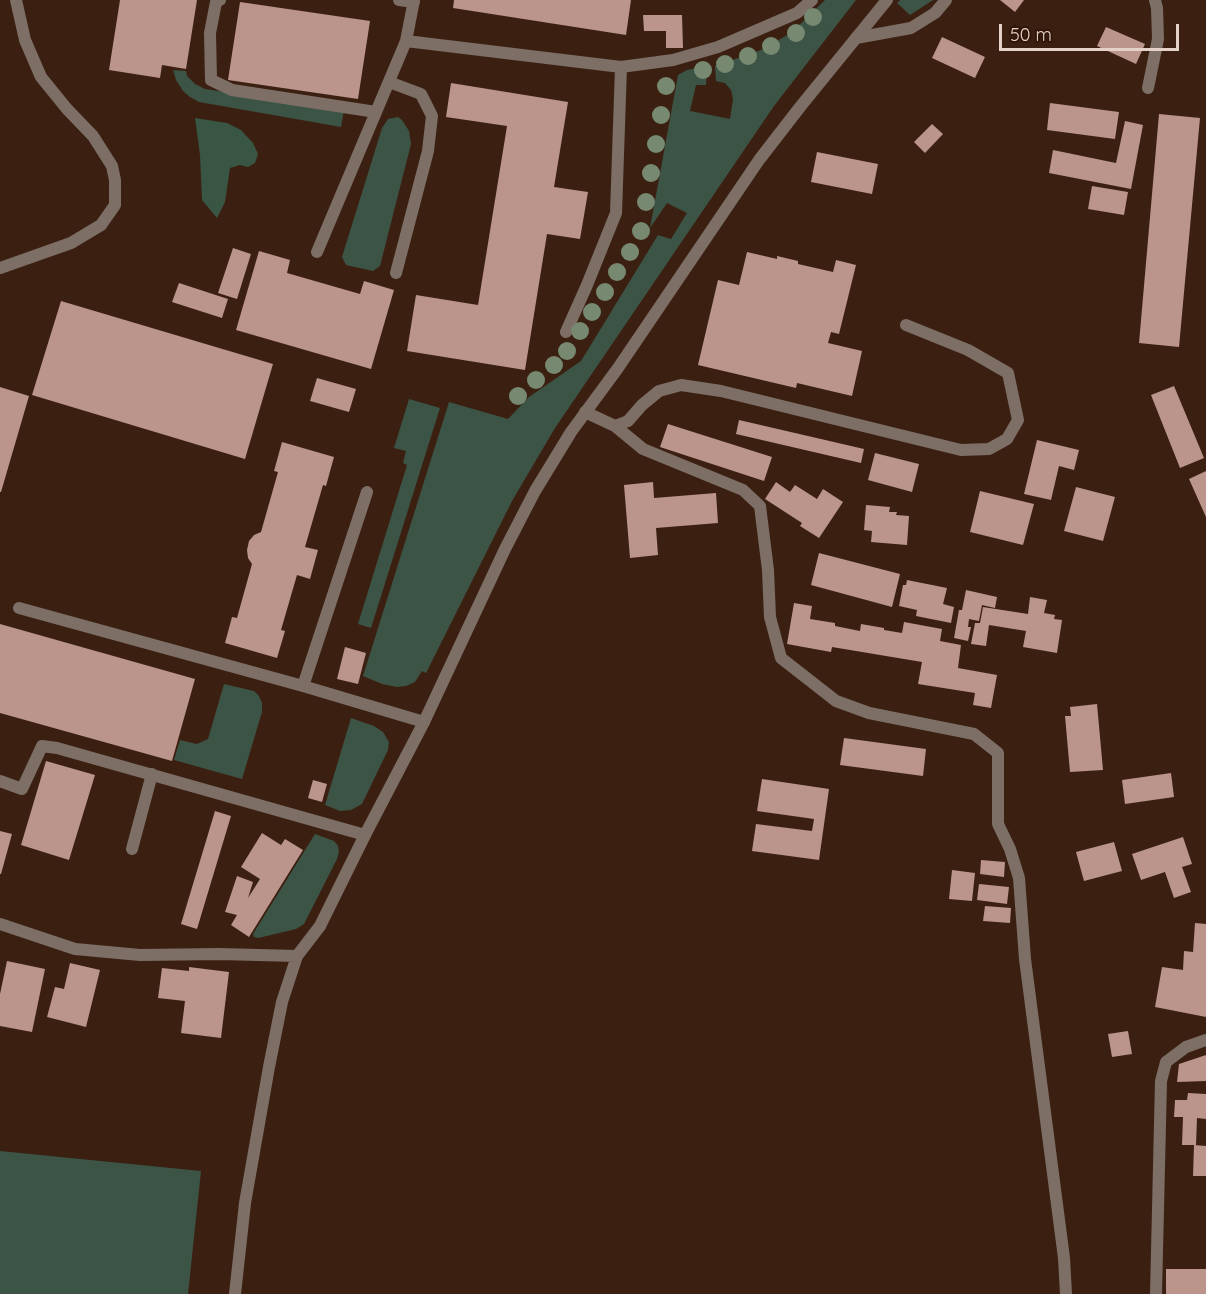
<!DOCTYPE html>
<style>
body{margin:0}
#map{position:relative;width:1206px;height:1294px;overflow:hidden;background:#3b2012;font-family:Quicksand,sans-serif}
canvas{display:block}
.scale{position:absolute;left:999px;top:24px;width:180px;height:27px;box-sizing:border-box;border:3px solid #e4d1c8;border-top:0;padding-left:8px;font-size:18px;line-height:21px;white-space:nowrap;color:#e4d1c8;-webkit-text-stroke:4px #311608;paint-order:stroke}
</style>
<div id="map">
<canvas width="1206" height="1294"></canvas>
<div class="scale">50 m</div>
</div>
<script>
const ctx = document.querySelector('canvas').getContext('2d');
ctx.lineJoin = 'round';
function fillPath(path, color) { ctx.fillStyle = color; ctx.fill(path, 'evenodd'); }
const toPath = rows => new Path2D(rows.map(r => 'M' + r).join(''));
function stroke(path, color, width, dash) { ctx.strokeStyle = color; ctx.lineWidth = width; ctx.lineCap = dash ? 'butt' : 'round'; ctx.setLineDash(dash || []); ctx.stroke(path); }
fillPath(toPath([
 [825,0,856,0,774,106,555,428,512,501,426,673,422,671,415,682,406,686,397,687,382,684,363,676,449,402,508,419,529,397,581,361,658,235,671,239,687,213,667,203,650,228,678,75,687,70,707,66,706,85,696,85,690,111,730,119,733,99,731,90,725,83,716,81,715,66,761,50,791,33],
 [900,0,933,0,910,15,897,3],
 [173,70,186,71,187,76,195,84,205,89,344,110,341,127,199,102,190,97,183,91,176,80],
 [398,117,402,120,409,131,411,144,380,266,373,271,346,265,342,257,382,128,388,119],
 [409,399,440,408,371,628,358,624,407,465,403,463,406,451,394,448],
 [224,684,254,691,259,696,262,703,262,712,242,779,174,760,180,740,197,744,208,739],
 [351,718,374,726,383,732,389,742,388,750,362,804,351,810,340,811,325,805],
 [315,834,334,841,338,846,339,852,337,859,304,924,296,929,258,938,254,937,253,934],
 [0,1151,201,1171,188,1294,0,1294]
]), '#3c5445');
fillPath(toPath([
 [195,118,227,123,241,130,253,143,258,154,255,163,248,167,240,165,230,168,225,202,217,218,202,200,200,155]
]), '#395544');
fillPath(toPath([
 [120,0,197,0,186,69,162,65,160,78,109,70],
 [454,0,631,0,626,35,453,8],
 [1000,0,1024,0,1015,12],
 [240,2,370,21,358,99,228,80],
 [643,15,682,15,683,48,666,48,666,31,644,31],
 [1106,27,1145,44,1136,64,1097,46],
 [942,37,985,57,975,78,932,58],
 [451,83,568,102,554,187,588,192,580,239,547,234,525,370,407,351,416,295,478,305,507,126,446,117],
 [1050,103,1119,112,1115,139,1047,130],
 [1159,114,1200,118,1179,347,1139,343],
 [1125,121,1143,125,1131,189,1049,173,1053,150,1116,163],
 [932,124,943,134,925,153,914,142],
 [817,152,878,164,872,194,811,182],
 [1092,186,1128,192,1124,215,1088,209],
 [233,248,251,254,237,299,218,293],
 [259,251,290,260,287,273,360,294,364,281,394,290,371,369,236,330],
 [747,252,777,259,777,256,798,261,798,264,833,272,836,260,856,265,839,334,831,332,828,343,862,351,852,396,797,383,796,388,698,365,718,280,739,285],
 [179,283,228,299,222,318,172,302],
 [61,301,273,364,245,459,32,395],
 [317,378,356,389,349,412,310,401],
 [1174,386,1204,458,1180,468,1151,395],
 [0,387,29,396,1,492,0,492],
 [739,420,864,449,861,463,736,434],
 [668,424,772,457,764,481,660,447],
 [1037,440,1079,450,1074,470,1059,466,1051,500,1024,494],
 [282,442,334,457,326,486,323,485,305,547,318,550,310,579,297,575,281,630,285,631,277,658,225,643,232,617,237,618,252,564,248,558,247,550,249,541,254,535,261,532,278,472,274,471],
 [875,453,919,464,912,492,868,480],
 [1206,471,1206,517,1189,479],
 [653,482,654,498,716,493,718,523,656,528,658,555,630,558,624,485],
 [776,482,790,492,795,485,817,499,823,489,843,502,819,538,800,526,802,523,765,499],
 [1076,487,1115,497,1103,541,1064,531],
 [980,491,1034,504,1023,545,970,532],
 [866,505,890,507,889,512,897,512,896,515,909,516,907,545,871,542,872,531,864,530],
 [819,553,900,574,892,607,811,585],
 [907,580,947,588,943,604,954,607,951,623,916,616,917,610,899,606,903,585,906,585],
 [966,590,997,597,995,608,982,605,979,621,969,619,968,627,971,627,968,641,954,638,959,610,962,610],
 [1030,597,1047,600,1044,613,1055,615,1054,619,1062,620,1057,653,1023,647,1026,631,989,625,986,646,971,644,975,623,980,623,983,607,1028,614],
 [794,603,812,606,810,619,835,623,835,626,860,631,861,624,884,628,884,630,902,633,904,622,942,629,940,641,961,645,958,668,997,675,991,708,973,705,975,693,918,684,922,662,832,647,831,652,787,644],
 [0,624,195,679,172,761,0,713],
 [345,647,366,653,358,684,337,679],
 [1097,704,1103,770,1070,772,1065,716,1071,716,1070,707],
 [844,738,926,749,923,776,840,765],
 [46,761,95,775,69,860,21,845],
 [1171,773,1174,797,1125,804,1122,780],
 [762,779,829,789,819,860,752,851,756,824,812,831,814,819,757,811],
 [313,780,327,784,322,802,308,798],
 [215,811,231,816,197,929,181,924],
 [0,831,12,834,1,874,0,874],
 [262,833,281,845,285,839,303,850,249,937,231,925,237,915,225,912,237,876,253,882,248,898,260,879,241,867],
 [1183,837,1192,864,1182,867,1191,892,1174,898,1165,872,1141,880,1132,854],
 [1114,842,1122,871,1084,881,1076,852],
 [981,860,1005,862,1004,877,980,874],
 [952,870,975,873,972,901,949,899],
 [979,884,1009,887,1007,904,977,900],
 [985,906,1011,908,1010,923,983,921],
 [1195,923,1206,924,1206,1017,1155,1007,1162,967,1183,970,1184,951,1193,952],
 [7,961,45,969,32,1032,0,1026,0,994],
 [70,963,100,970,86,1027,47,1017,55,987,64,989],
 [189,967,229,972,221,1038,181,1033,185,1001,158,998,162,968,189,971],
 [1128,1031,1132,1054,1112,1057,1108,1034],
 [1206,1055,1206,1081,1177,1082,1179,1064],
 [1188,1093,1206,1094,1206,1119,1197,1118,1196,1145,1182,1145,1183,1117,1174,1117,1175,1100,1187,1100],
 [1194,1145,1206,1146,1206,1176,1193,1176],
 [1166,1269,1206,1269,1206,1294,1166,1294]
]), '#bb948b');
stroke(toPath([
 [220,0,216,2,210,33,211,80,232,90,376,112],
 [399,0,414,2],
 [856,38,911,28,935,13,946,0],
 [406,41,621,67,673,60,718,47,797,13,812,0],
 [389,82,421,94,432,116,428,151,396,273],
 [1148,88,1158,39,1157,8,1155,0],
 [317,252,406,41,414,0],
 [566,332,587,285,616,213,621,67],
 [585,412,615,426,628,421,642,405,659,391,681,385,721,391,961,450,989,449,1007,439,1018,420,1008,373,968,350,906,325],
 [615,426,643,449,743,490,760,506,768,570,770,617,781,658,836,701,869,713,974,734,998,753,998,824,1010,849,1019,878,1025,959,1064,1258,1066,1294],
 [19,608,303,686,424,722],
 [303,686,367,492],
 [0,781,22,789,42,746,57,748,365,835],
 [132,849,152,774],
 [1156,1294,1161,1081,1166,1062,1186,1047,1206,1040]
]), '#7d6f66', 12);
stroke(toPath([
 [0,268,71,243,101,225,115,205,115,180,112,166,93,136,67,109,41,77,25,40,16,0],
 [0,924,75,949,140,955,219,954,297,956],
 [235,1294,245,1203,269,1067,282,1002,297,956,320,926,365,835,424,722,505,549,535,491,571,432,618,368,759,160,800,107,887,0]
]), '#7d6f66', 12);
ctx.fillStyle = '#778970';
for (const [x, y] of [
 [813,17],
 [796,33],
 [771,46],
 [748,56],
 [725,64],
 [703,70],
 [666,86],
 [661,115],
 [656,144],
 [651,173],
 [646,202],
 [641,231],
 [630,252],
 [617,272],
 [605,292],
 [592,312],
 [580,331],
 [567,351],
 [554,365],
 [536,380],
 [518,396]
]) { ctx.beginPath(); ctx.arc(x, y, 9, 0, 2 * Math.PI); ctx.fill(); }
</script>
